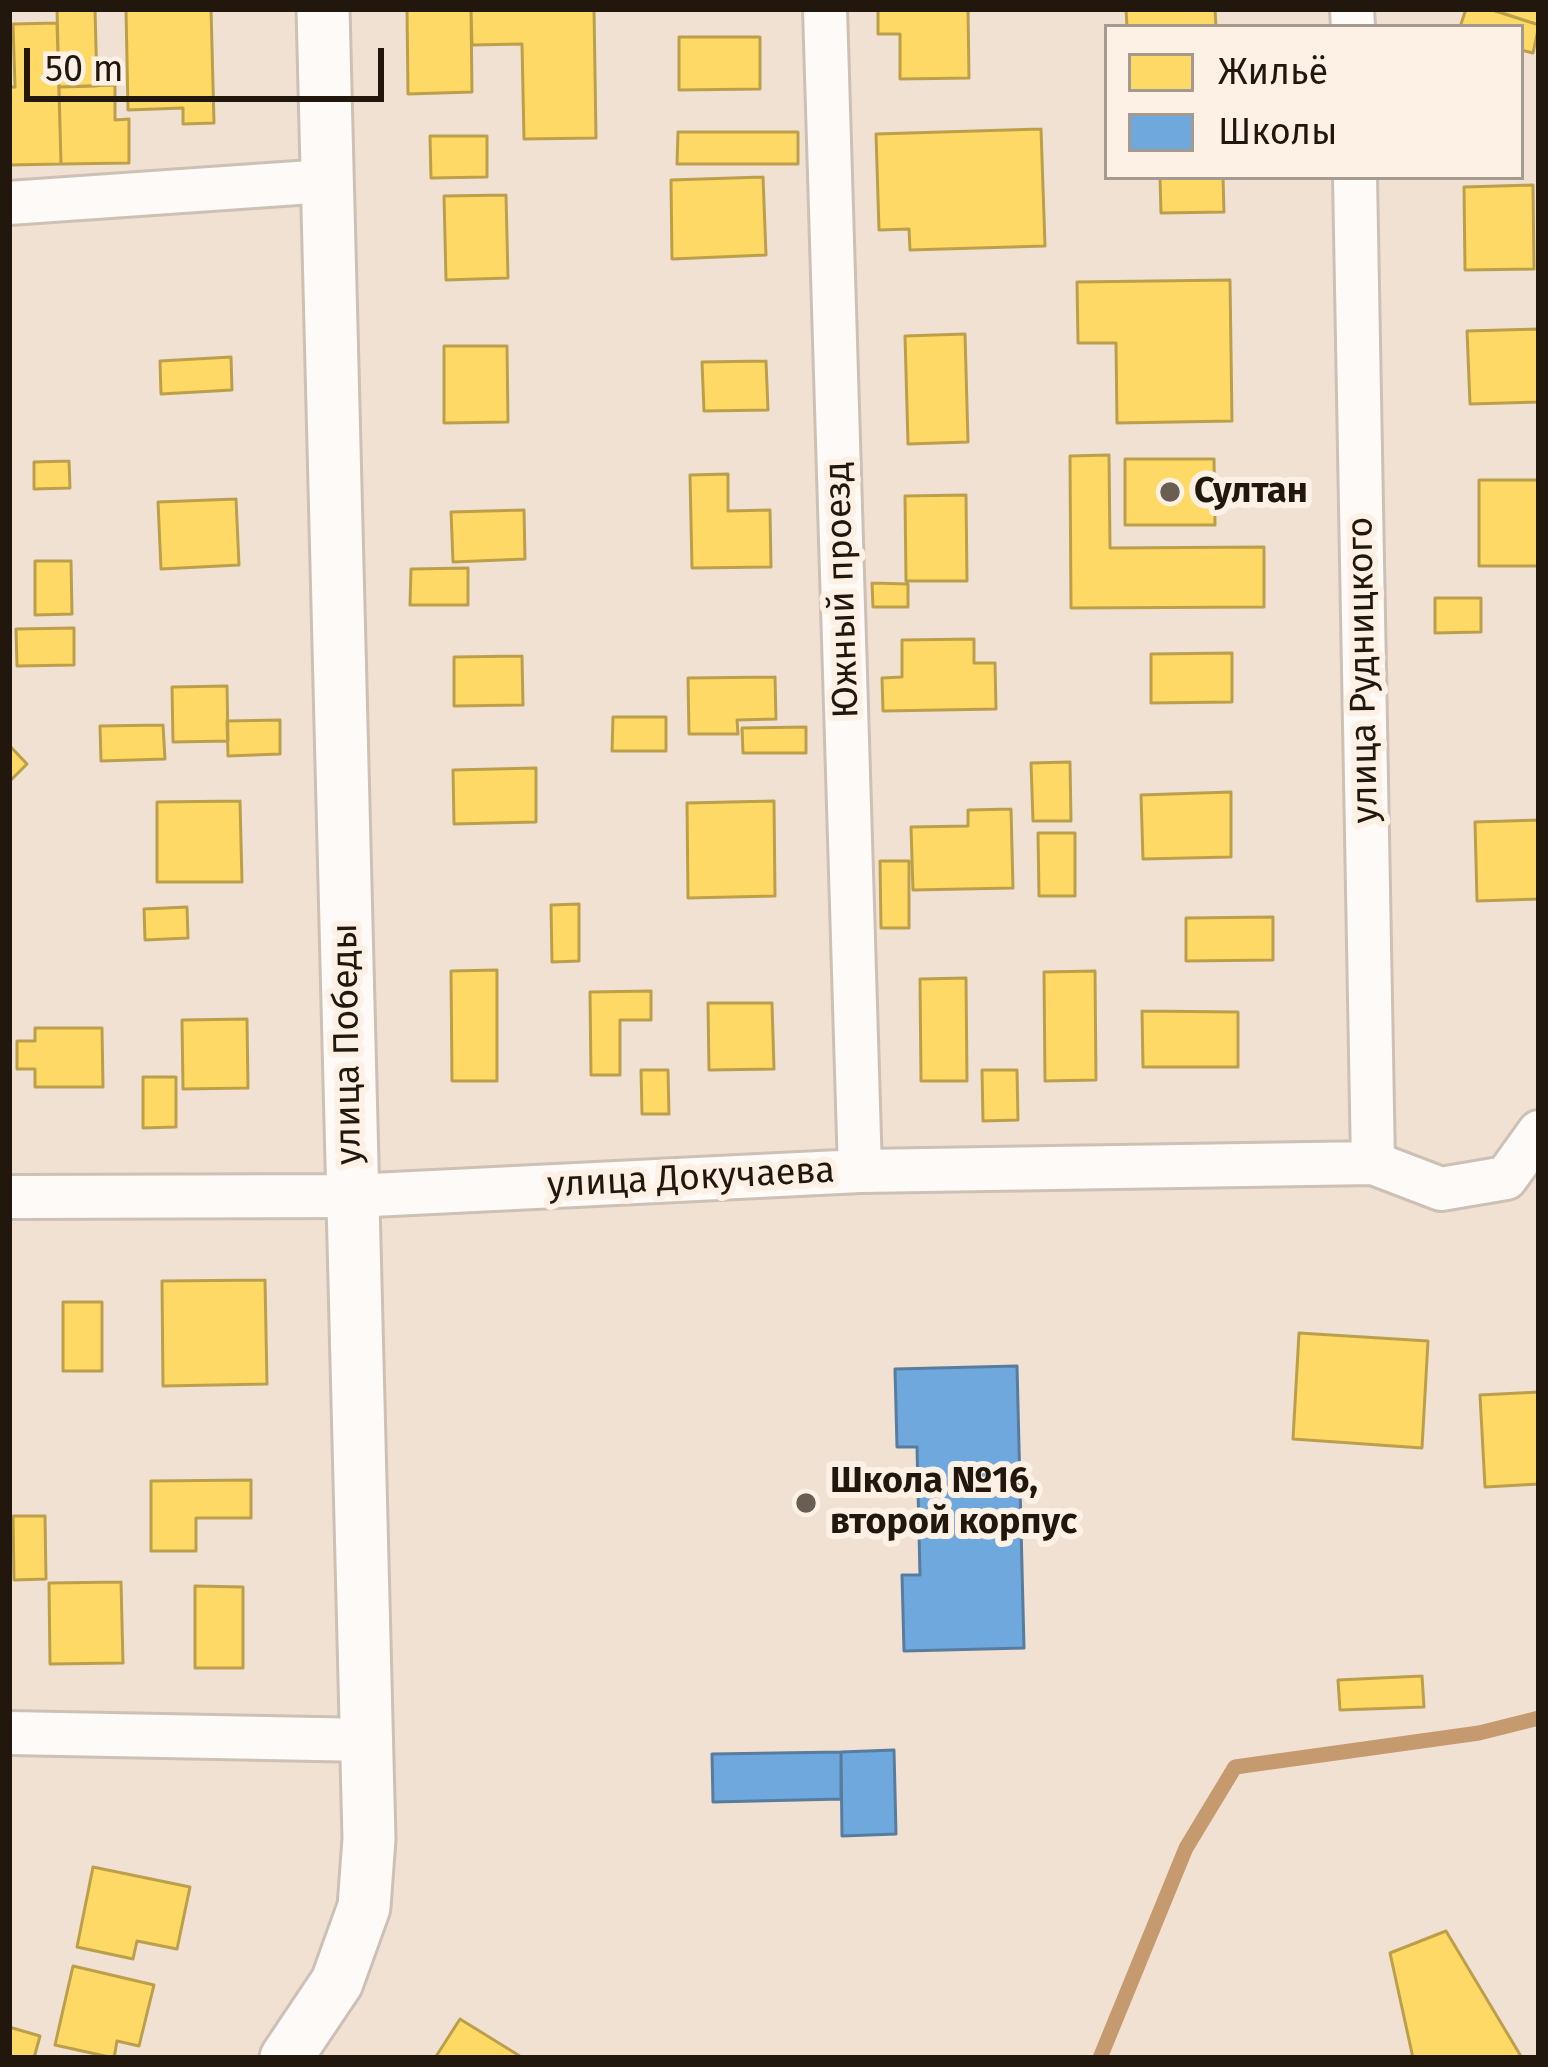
<!DOCTYPE html>
<meta charset="utf-8">
<style>
body{margin:0}
#map{position:relative;width:1548px;height:2067px;overflow:hidden;background:#f1e1d2;font-family:"Fira Sans",sans-serif}
canvas{display:block}
.frame{position:absolute;inset:0;border:12px solid #21170d;pointer-events:none}
.legend{position:absolute;left:1104px;top:24px;width:420px;height:156px;box-sizing:border-box;background:#fdf1e6;border:3px solid #a59a8f;margin:0;padding:15px 21px;list-style:none;font-size:36px;color:#21170d}
.legend li{display:flex;align-items:center;gap:24px;height:60px}
.legend b{width:60px;border:3px solid #a59a8f}
.scale{position:absolute;left:24px;top:48px;width:360px;height:54px;box-sizing:border-box;border:6px solid #21170d;border-top:0;padding-left:15px;font-size:36px;line-height:42px;white-space:nowrap;color:#21170d;-webkit-text-stroke:9px #fdf1e6;paint-order:stroke}
</style>
<div id="map">
<canvas width="1548" height="2067"></canvas>
<div class="frame"></div>
<ul class="legend">
<li><b style="height:33px;background:#ffd966"></b>Жильё</li>
<li><b style="height:33px;background:#6fa8dc"></b>Школы</li>
</ul>
<div class="scale">50 m</div>
</div>
<script>
const ctx = document.querySelector('canvas').getContext('2d');
ctx.lineJoin = 'round';
function fillPath(path, color) { ctx.fillStyle = color; ctx.fill(path, 'evenodd'); }
const toPath = rows => new Path2D(rows.map(r => 'M' + r).join(''));
function stroke(path, color, width, dash) { ctx.strokeStyle = color; ctx.lineWidth = width; ctx.lineCap = dash ? 'butt' : 'round'; ctx.setLineDash(dash || []); ctx.stroke(path); }
function label(font, color, halo, rows, align = 'center') {
  ctx.font = font + ' "Fira Sans",sans-serif'; ctx.lineWidth = 12; ctx.setLineDash([]); ctx.textBaseline = 'middle'; ctx.strokeStyle = halo; ctx.fillStyle = color; for (const [text, x, y, turn = 0] of rows) {
    ctx.save(); ctx.translate(x, y); ctx.rotate((+turn || 0) * Math.PI / 180); ctx.textAlign = isNaN(turn) ? turn : align; if (halo) ctx.strokeText(text, 0, 0); ctx.fillText(text, 0, 0); ctx.restore();
  }
}
const homes = toPath([
 [57,9,95,9,97,86,59,87,57,9],
 [211,9,214,123,183,124,183,108,128,110,126,10,211,9],
 [407,9,471,9,472,92,408,94,407,9],
 [471,9,594,9,596,138,524,139,522,44,472,45,471,9],
 [878,9,968,9,969,78,900,79,900,34,878,34,878,9],
 [1126,9,1215,9,1216,27,1127,27,1126,9],
 [1466,9,1489,9,1539,25,1533,53,1521,50,1521,27,1460,27,1466,9],
 [1500,9,1539,9,1539,25,1499,12,1500,9],
 [57,23,61,164,9,165,9,87,15,87,13,24,57,23],
 [679,37,760,37,760,89,679,90,679,37],
 [115,85,115,120,129,119,129,163,61,164,59,87,115,85],
 [1041,129,1045,246,910,250,909,229,879,230,876,134,1041,129],
 [678,132,798,132,798,164,677,164,678,132],
 [430,136,487,136,487,177,431,178,430,136],
 [763,177,766,255,672,259,671,180,763,177],
 [1160,177,1223,177,1224,212,1161,213,1160,177],
 [1533,185,1534,269,1465,270,1464,187,1533,185],
 [506,195,508,278,446,280,444,196,506,195],
 [1230,280,1232,421,1117,423,1116,343,1078,343,1077,282,1230,280],
 [1539,329,1539,402,1470,404,1467,331,1539,329],
 [965,334,968,442,908,444,905,336,965,334],
 [444,346,507,346,508,422,444,423,444,346],
 [231,357,232,390,161,394,160,361,231,357],
 [766,361,768,410,704,411,702,362,766,361],
 [1109,455,1110,548,1264,547,1264,607,1071,608,1070,456,1109,455],
 [1125,459,1214,459,1215,525,1125,525,1125,459],
 [69,461,70,488,34,489,34,462,69,461],
 [728,474,728,511,770,510,771,567,692,568,690,475,728,474],
 [1479,480,1539,480,1539,566,1479,566,1479,480],
 [966,495,967,581,906,581,905,496,966,495],
 [236,499,239,565,161,569,158,502,236,499],
 [524,510,525,559,453,562,451,512,524,510],
 [35,561,71,561,72,614,35,615,35,561],
 [468,568,468,605,410,605,411,569,468,568],
 [872,583,908,584,908,607,873,607,872,583],
 [1435,598,1481,598,1481,632,1435,633,1435,598],
 [74,628,74,665,17,666,16,629,74,628],
 [974,639,974,663,995,663,996,709,883,711,882,678,902,677,902,640,974,639],
 [1232,653,1232,702,1151,703,1151,654,1232,653],
 [522,656,523,705,454,706,454,657,522,656],
 [775,677,776,719,737,720,738,734,689,734,688,678,775,677],
 [227,686,228,741,173,742,172,687,227,686],
 [613,717,666,717,666,751,612,751,613,717],
 [280,720,280,754,228,756,227,721,280,720],
 [163,725,165,759,101,761,100,726,163,725],
 [806,727,806,753,743,753,742,728,806,727],
 [9,745,27,764,9,782,9,745],
 [1070,762,1071,821,1033,821,1031,763,1070,762],
 [536,768,536,822,454,824,453,770,536,768],
 [1231,792,1231,857,1143,859,1141,795,1231,792],
 [240,801,242,882,157,882,157,802,240,801],
 [774,801,775,896,688,898,687,803,774,801],
 [1011,809,1013,888,913,890,911,827,968,826,968,810,1011,809],
 [1539,820,1539,899,1477,901,1475,822,1539,820],
 [1038,833,1075,833,1075,896,1039,896,1038,833],
 [880,861,909,861,909,928,881,928,880,861],
 [579,904,579,961,552,962,551,905,579,904],
 [187,907,188,938,145,940,144,909,187,907],
 [1273,917,1273,960,1186,961,1186,918,1273,917],
 [497,970,497,1081,452,1081,451,971,497,970],
 [1095,971,1096,1080,1045,1081,1044,972,1095,971],
 [966,978,967,1081,921,1081,920,979,966,978],
 [651,991,651,1020,620,1020,620,1075,591,1075,590,992,651,991],
 [708,1003,772,1003,774,1069,709,1070,708,1003],
 [1142,1011,1238,1012,1238,1067,1143,1067,1142,1011],
 [247,1019,248,1088,183,1089,182,1020,247,1019],
 [35,1028,102,1028,103,1087,35,1087,35,1069,17,1069,17,1041,35,1041,35,1028],
 [641,1070,668,1070,669,1114,642,1114,641,1070],
 [982,1070,1017,1070,1018,1120,983,1121,982,1070],
 [143,1077,176,1077,176,1127,143,1128,143,1077],
 [265,1280,267,1384,163,1386,162,1281,265,1280],
 [63,1302,102,1302,102,1371,63,1371,63,1302],
 [1299,1333,1428,1341,1422,1448,1293,1439,1299,1333],
 [1539,1392,1539,1484,1485,1487,1480,1395,1539,1392],
 [251,1480,251,1518,196,1518,196,1551,151,1551,151,1481,251,1480],
 [13,1516,45,1516,46,1579,14,1580,13,1516],
 [121,1582,123,1663,50,1664,49,1583,121,1582],
 [195,1586,243,1587,243,1668,195,1668,195,1586],
 [1422,1676,1424,1707,1340,1710,1338,1680,1422,1676],
 [93,1867,190,1887,177,1949,137,1941,133,1959,77,1947,93,1867],
 [1446,1931,1522,2058,1413,2058,1390,1953,1446,1931],
 [73,1966,154,1985,139,2046,117,2041,114,2058,55,2045,73,1966],
 [460,2019,523,2058,435,2058,460,2019],
 [9,2027,40,2036,34,2058,9,2058,9,2027]
]);
fillPath(homes, '#ffd966');
stroke(homes, '#bc9f4b', 3);
const schools = toPath([
 [1017,1366,1024,1648,904,1651,902,1575,920,1575,917,1447,897,1447,895,1369,1017,1366],
 [894,1750,896,1834,842,1836,841,1752,894,1750],
 [841,1752,841,1799,713,1802,712,1754,841,1752]
]);
fillPath(schools, '#6fa8dc');
stroke(schools, '#587c9e', 3);
stroke(toPath([
 [1100,2058,1186,1848,1235,1767,1479,1733,1539,1718]
]), '#c59a6e', 15);
const minor = toPath([
 [825,9,860,1171],
 [1352,9,1353,27],
 [1355,177,1373,1163],
 [9,203,326,181],
 [9,1197,352,1196,860,1171,1373,1163,1441,1189,1506,1178,1539,1132],
 [9,1733,368,1740]
]);
const tertiary = toPath([
 [286,2058,337,1982,364,1907,369,1839,323,9]
]);
stroke(minor, '#cdc0b4', 48);
stroke(tertiary, '#cdc0b4', 57);
stroke(minor, '#fdfaf8', 42);
stroke(tertiary, '#fdfaf8', 51);
for (const [x, y, r, color] of [
 [1170,492,12,"#6a5e52"],
 [806,1503,12,"#6a5e52"]
]) { const dot = new Path2D(); dot.arc(x, y, r, 0, 2 * Math.PI); ctx.fillStyle = color; ctx.fill(dot); stroke(dot, '#fdf1e6', 4.5); }
label('bold 36px', '#21170d', '#fdf1e6', [
 ["Султан",1194,492],
 ["Школа №16,",830,1482],
 ["второй корпус",830,1523]
], 'left');
label('36px', '#21170d', '#fdf1e6', [
 ["Южный проезд",843,590,-92],
 ["улица Рудницкого",1364,670,-91],
 ["улица Победы",348,1044,-91],
 ["улица Докучаева",691,1179,-3]
]);
</script>
